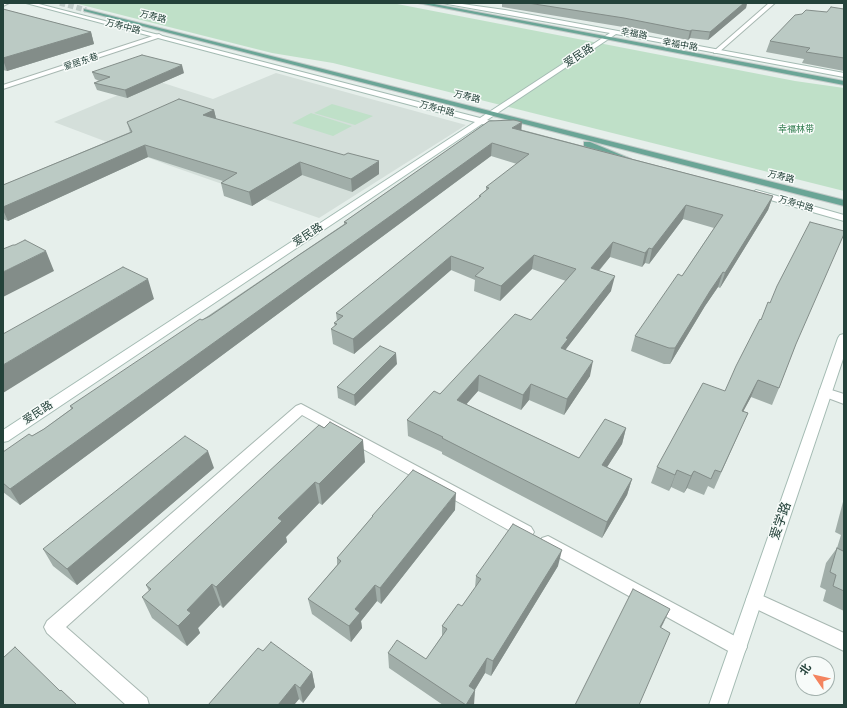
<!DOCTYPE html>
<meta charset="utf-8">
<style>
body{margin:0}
#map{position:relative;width:847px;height:708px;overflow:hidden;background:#e6efeb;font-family:"Fira Sans","Noto Sans SC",sans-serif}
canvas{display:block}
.frame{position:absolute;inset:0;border:4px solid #24423a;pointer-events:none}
.north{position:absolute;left:795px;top:656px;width:40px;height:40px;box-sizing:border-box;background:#f7fbf9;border:1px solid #a3b1ad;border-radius:50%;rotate:304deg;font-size:11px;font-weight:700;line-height:16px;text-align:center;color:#24423a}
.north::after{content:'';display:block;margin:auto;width:14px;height:18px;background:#f4845f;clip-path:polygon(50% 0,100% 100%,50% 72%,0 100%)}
</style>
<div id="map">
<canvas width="847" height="708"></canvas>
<div class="frame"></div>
<div class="north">北</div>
</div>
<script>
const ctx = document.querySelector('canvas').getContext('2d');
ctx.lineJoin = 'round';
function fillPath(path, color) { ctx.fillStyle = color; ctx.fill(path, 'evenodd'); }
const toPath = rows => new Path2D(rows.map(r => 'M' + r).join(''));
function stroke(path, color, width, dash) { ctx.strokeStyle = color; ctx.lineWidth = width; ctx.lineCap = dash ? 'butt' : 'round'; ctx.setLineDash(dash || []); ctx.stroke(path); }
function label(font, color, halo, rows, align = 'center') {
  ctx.font = font + ' "Fira Sans","Noto Sans SC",sans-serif'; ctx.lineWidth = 3; ctx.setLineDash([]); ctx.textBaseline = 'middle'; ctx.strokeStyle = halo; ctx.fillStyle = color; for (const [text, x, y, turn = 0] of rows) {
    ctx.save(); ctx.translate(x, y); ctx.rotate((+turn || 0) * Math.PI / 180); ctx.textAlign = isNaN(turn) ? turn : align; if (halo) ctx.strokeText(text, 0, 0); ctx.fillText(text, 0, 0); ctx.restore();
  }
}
fillPath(toPath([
 [276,73,466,125,319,218,168,165,54,122,154,80,213,99]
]), '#d4dfda');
fillPath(toPath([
 [74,3,392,3,795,81,844,88,844,191,333,63,272,53],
 [332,104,373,116,355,125,314,113],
 [311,113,352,126,333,136,292,123]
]), '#bfe0c8');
stroke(toPath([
 [60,3,86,10]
]), '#bfccc8', 5.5, [5.5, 3]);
const street = toPath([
 [3,3,9,3,3,6,3,3],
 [769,3,775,3,718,53,714,53,714,51,769,3],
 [159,34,162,36,161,37,3,89,3,85,159,34],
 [825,388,844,394,844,404,820,395,819,392,820,389,825,388],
 [301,404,531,527,534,532,531,537,526,539,521,537,302,415,66,627,147,698,149,705,126,705,47,633,44,627,47,621,296,406,301,404],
 [548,536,744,641,747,647,744,653,738,656,732,653,542,548,540,543,542,538,548,536],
 [754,592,844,633,844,651,748,605,746,600,748,595,754,592]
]);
const secondary = toPath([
 [26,3,35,3,480,118,610,33,442,3,455,3,505,10,844,73,844,77,616,34,487,120,507,125,507,129,482,124,8,441,3,442,3,430,475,122,26,3],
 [756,190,844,215,844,221,753,195,752,193,756,190],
 [844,334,844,356,727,705,709,705,838,338,840,335,844,334]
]);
const primary = toPath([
 [418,3,429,3,844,81,844,85,418,3],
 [84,9,844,200,844,206,84,11,84,9],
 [584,142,590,142,631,159,630,161,624,161,584,146,584,142]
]);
stroke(street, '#a8b8b2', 2);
stroke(secondary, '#a4bbb3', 2);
stroke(primary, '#c2cac8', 2);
fillPath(street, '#fff');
fillPath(secondary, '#fff');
fillPath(primary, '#6aa596');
fillPath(toPath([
 [502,3,747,3,746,8,708,40,690,38,688,40,623,27,502,7],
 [3,9,91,32,94,44,7,71,3,70],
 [844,9,844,71,802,63,804,59,766,52,770,41,802,14,827,12],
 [92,72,184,73,127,98,97,90,94,83,99,81,95,79],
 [214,110,216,119,379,174,352,192,302,175,252,206,224,196,221,183,223,181,148,157,8,221,3,219,3,185,130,132,127,122],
 [489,121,773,196,768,210,720,288,718,287,705,306,670,364,664,364,631,351,635,336,682,276,714,228,683,219,649,264,645,263,642,267,610,257,599,271,611,291,566,349,566,350,590,376,564,415,529,400,521,410,478,391,466,404,579,458,626,428,622,444,607,467,632,479,627,495,602,538,442,454,442,452,408,436,407,420,531,320,566,281,532,269,500,301,474,291,475,280,451,270,354,354,333,344,331,329,335,326,334,323,337,321,336,313,479,198,479,196,486,190,486,187,517,164,491,156,20,505,3,492,3,452,44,429,71,409,70,406,202,320,344,224,344,222],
 [796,344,779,388,772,405,751,397,743,411,748,413,714,489,708,486,704,495,687,488,684,493,671,487,669,491,651,483,657,467,725,391],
 [397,364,355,406,338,398,337,387],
 [324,428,365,462,322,505,319,503,286,537,287,542,223,608,220,605,198,628,200,633,187,646,152,618,142,597,149,591,146,585],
 [214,468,77,585,53,566,43,549],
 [844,498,844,611,823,601,826,590,820,587,826,563,837,548,841,535,835,532],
 [455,510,381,604,377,601,361,621,362,628,351,642,312,614,308,599,337,565,337,558,372,517,372,516],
 [558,566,491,676,485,673,475,690,473,705,443,705,389,668,388,653,426,659,442,636,442,626,462,606,475,588,476,576],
 [263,651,312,672,315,687,303,703,299,699,294,705,208,705]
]), '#a1aea9');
fillPath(toPath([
 [744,3,747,3,746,8,708,40,710,32],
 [692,30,690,38,688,40,690,31],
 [91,32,94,44,7,71,3,60,3,58],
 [182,65,184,73,127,98,125,90],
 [214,110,217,122,203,115],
 [522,122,521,135,512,128],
 [492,143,491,156,20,505,10,489],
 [145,145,148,157,8,221,3,210,3,207],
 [379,161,379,174,352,192,351,179],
 [300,162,302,175,252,206,249,192],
 [773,196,768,210,720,288,725,273],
 [686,205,683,219,649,264,652,249],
 [613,242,610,257,588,283,591,268],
 [649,248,645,263,642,267,645,253],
 [46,251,54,271,3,297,3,272],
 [534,255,532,269,500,301,501,286],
 [451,256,451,270,354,354,353,339],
 [723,272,718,287,705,306,670,364,675,348,710,291],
 [615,276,611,291,566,349,565,354,561,348,566,338],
 [148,279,154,299,3,393,3,365],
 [396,353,397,364,355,406,354,395],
 [593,361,590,376,564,415,567,399],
 [479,375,478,391,457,415,457,400],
 [758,380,751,397,735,427,742,411],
 [531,384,529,400,521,410,523,395],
 [626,428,622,444,598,481,602,465],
 [363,440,365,462,322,505,319,484],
 [208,451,214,468,77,585,67,569],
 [677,470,671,487,669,491,675,475],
 [694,471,687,488,684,493,691,476],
 [632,479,627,495,602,538,607,522],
 [315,482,319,503,286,537,287,542,223,608,216,587,278,518],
 [456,493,455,510,381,604,380,588],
 [562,550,558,566,491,676,493,661],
 [212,584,220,605,198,628,200,633,187,646,178,626,187,610],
 [375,585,377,601,361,621,362,628,351,642,349,626,355,609],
 [670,609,663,624,653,642,660,627],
 [487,658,485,673,468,701,469,686],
 [312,672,315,687,303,703,300,688],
 [295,684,299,699,294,705,278,705],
 [475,690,474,705,466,705]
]), '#838d89');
const building = toPath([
 [528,3,744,3,710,32,692,30,690,31,624,18,528,3],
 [831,7,844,9,844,58,806,52,810,48,770,41,795,15,802,14,806,10,827,12,831,7],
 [3,9,91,32,3,58,3,9],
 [142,55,182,65,125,90,94,83,110,77,92,72,142,55],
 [179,99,214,110,203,115,344,155,348,153,379,161,351,179,300,162,249,192,221,183,237,173,145,145,3,207,3,185,132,132,127,122,179,99],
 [514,120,522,122,512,128,773,196,725,273,723,272,710,291,675,348,669,348,635,336,678,274,682,276,723,215,686,205,652,249,649,248,645,253,613,242,591,268,615,276,566,338,568,339,561,348,593,361,567,399,531,384,523,395,479,375,457,400,579,458,605,419,626,428,602,465,632,479,607,522,442,438,443,437,407,420,434,391,440,394,515,314,531,320,576,269,534,255,501,286,475,276,484,268,451,256,353,339,331,329,337,324,334,323,343,316,336,313,481,196,479,196,489,188,486,187,529,154,492,143,10,489,3,483,3,452,29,434,32,436,44,429,73,408,70,406,200,319,202,320,210,316,299,255,347,223,344,222,489,121,514,120],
 [810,222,844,231,844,234,796,344,779,388,758,380,742,411,748,413,721,472,715,470,711,479,694,471,691,476,677,470,675,475,657,467,703,383,725,391,736,366,760,319,761,320,768,302,770,303,777,286,810,222],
 [25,240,46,251,3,272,3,249,13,245,15,245,25,240],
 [123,267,148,279,3,365,3,334,123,267],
 [380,346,396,353,354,395,337,387,380,346],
 [330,422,363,440,319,484,315,482,278,518,282,521,216,587,212,584,187,610,191,613,178,626,142,597,151,589,146,585,319,425,324,428,330,422],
 [185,436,208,451,67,569,43,549,185,436],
 [413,470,456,493,380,588,375,585,355,609,360,613,349,626,308,599,341,561,337,558,373,516,372,516,413,470],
 [513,524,562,550,493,661,487,658,469,686,475,690,466,705,388,653,397,640,426,659,447,629,442,626,458,604,462,606,481,579,476,576,513,524],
 [837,548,843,551,844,548,844,591,833,586,836,575,830,572,837,548],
 [633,589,670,609,660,627,670,633,639,705,575,705,633,589],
 [271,642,312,672,300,688,295,684,278,705,208,705,258,648,263,651,271,642],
 [15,647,60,691,61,690,77,705,3,705,3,658,15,647]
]);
fillPath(building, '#bbcac4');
stroke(building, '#838d89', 1);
label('9px', '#24423a', '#f7fbf9', [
 ["万寿路",153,17,14],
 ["万寿中路",123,27,14],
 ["幸福路",634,34,11],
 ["幸福中路",680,45,10],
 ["爱居东巷",81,62,-18],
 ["万寿路",467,97,14],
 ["万寿中路",437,109,15],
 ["万寿路",781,177,14],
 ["万寿中路",796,204,16]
]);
label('9px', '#2d7a4b', '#f7fbf9', [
 ["幸福林带",796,129]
]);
label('11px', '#24423a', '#f7fbf9', [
 ["爱民路",579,56,-33],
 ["爱民路",308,235,-33],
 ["爱民路",38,413,-33]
]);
label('13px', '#24423a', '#f7fbf9', [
 ["爱学路",781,521,-71]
]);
</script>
